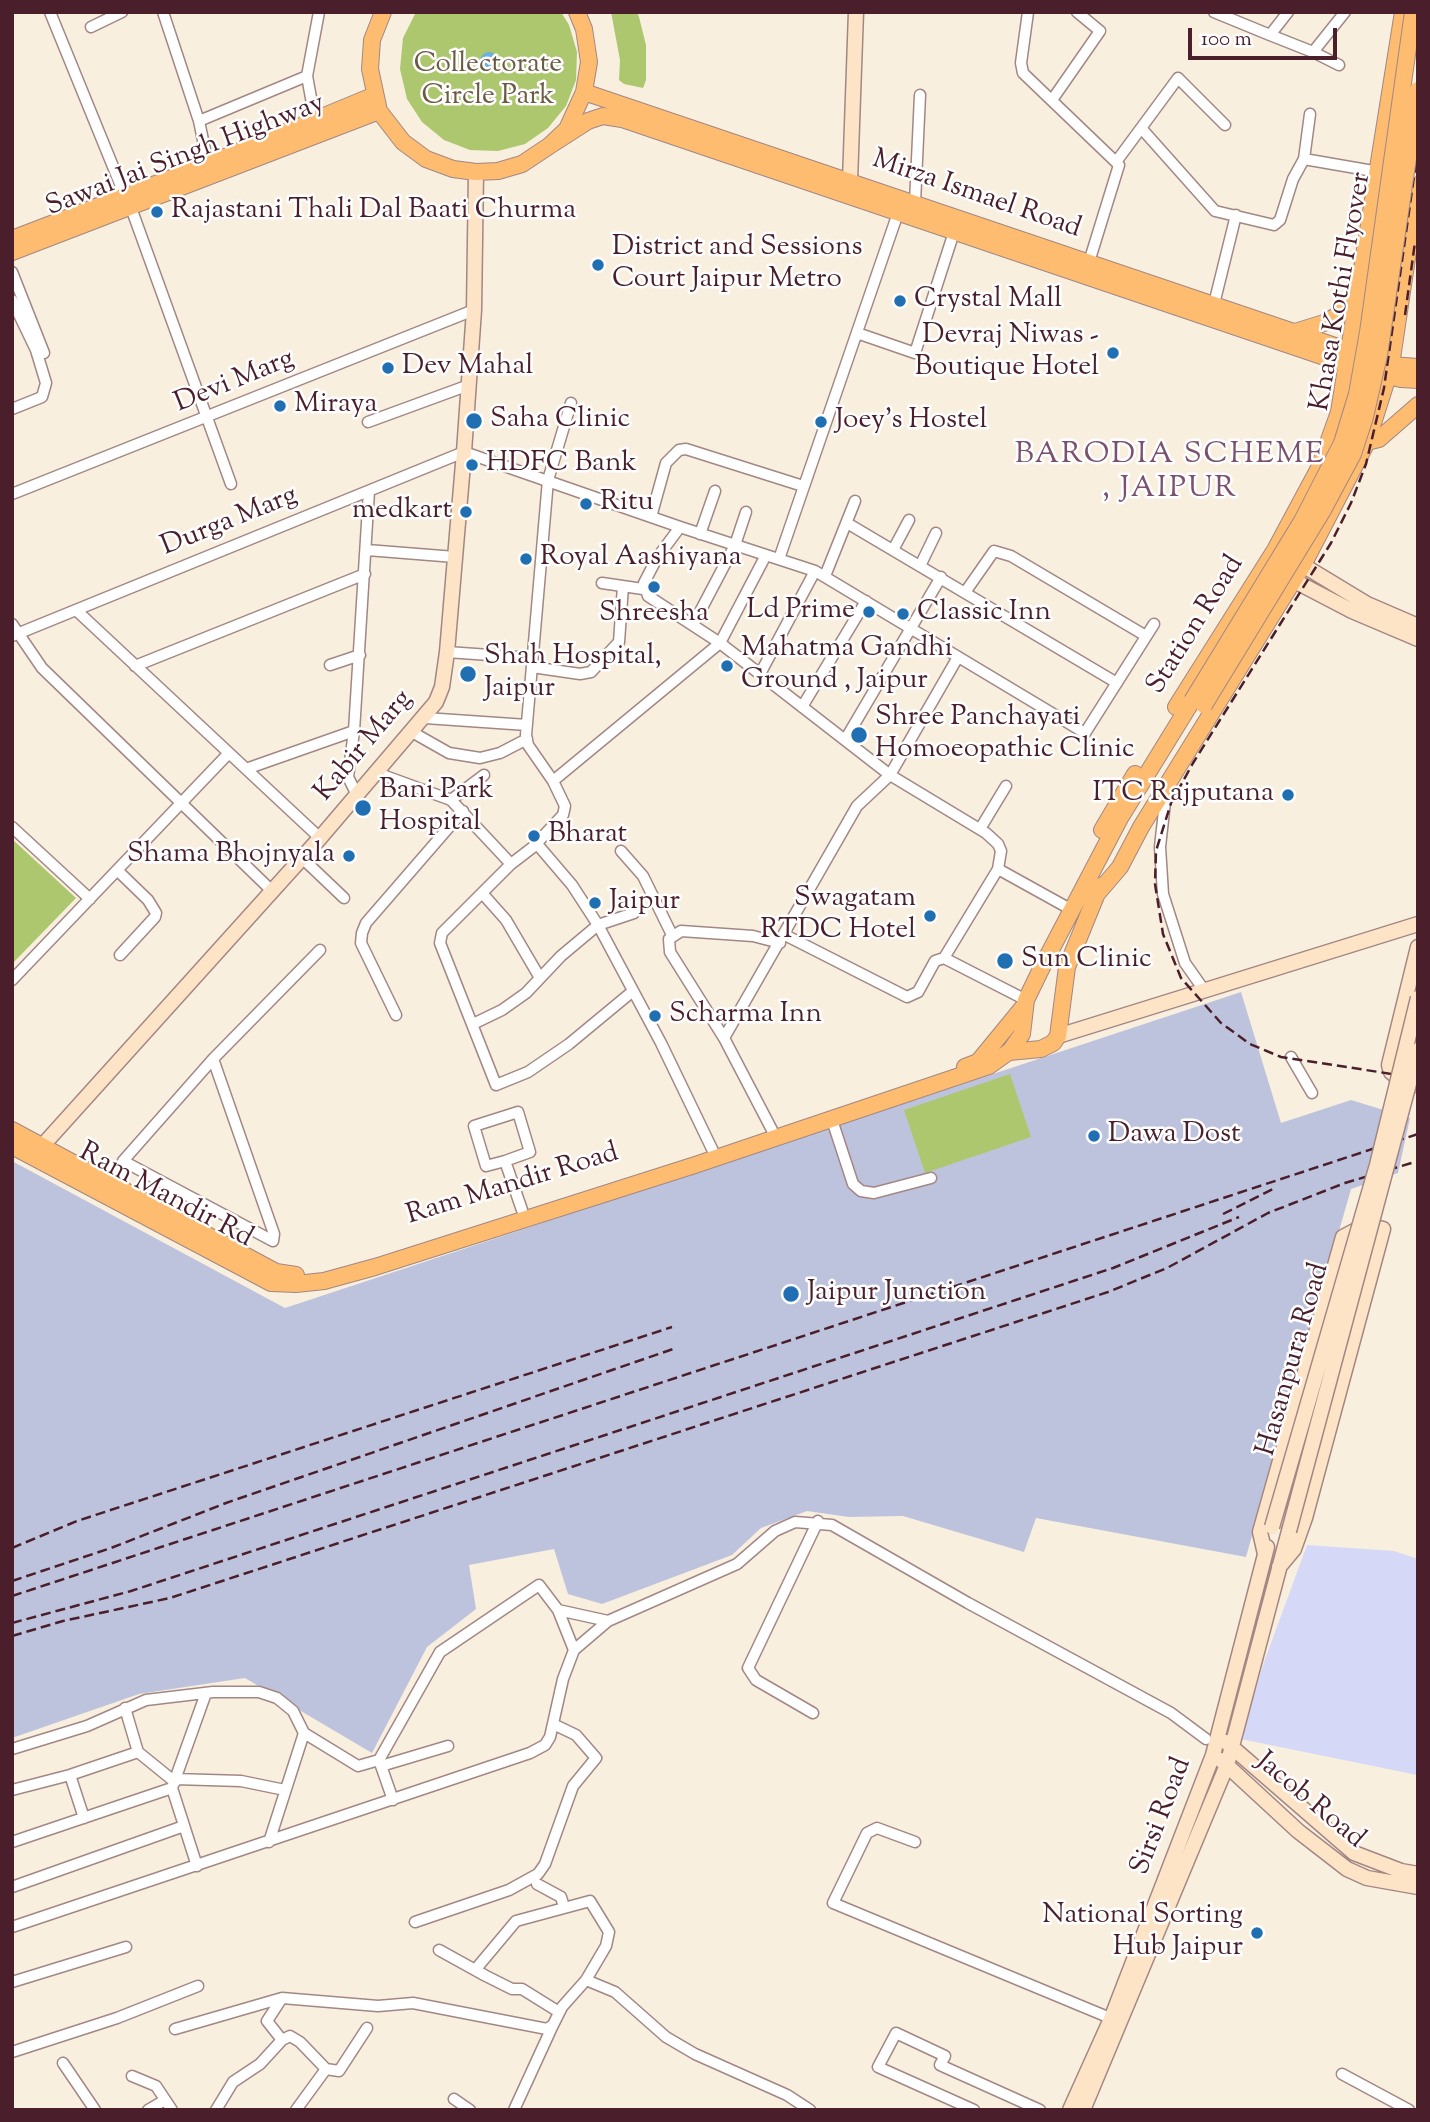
<!DOCTYPE html>
<style>
body{margin:0}
#map{position:relative;width:1430px;height:2122px;overflow:hidden;background:#f9efdf;font-family:"Sorts Mill Goudy",serif}
canvas{display:block}
.frame{position:absolute;inset:0;border:14px solid #4a1f2b;pointer-events:none}
.scale{position:absolute;left:1188px;top:28px;width:149px;height:32px;box-sizing:border-box;border:4px solid #4a1f2b;border-top:0;padding-left:9px;font-size:21px;line-height:24px;white-space:nowrap;color:#4a1f2b;-webkit-text-stroke:5px #fff;paint-order:stroke}
</style>
<div id="map">
<canvas width="1430" height="2122"></canvas>
<div class="frame"></div>
<div class="scale">100 m</div>
</div>
<script>
const ctx = document.querySelector('canvas').getContext('2d');
ctx.lineJoin = 'round';
function fillPath(path, color) { ctx.fillStyle = color; ctx.fill(path, 'evenodd'); }
const toPath = rows => new Path2D(rows.map(r => 'M' + r).join(''));
function stroke(path, color, width, dash) { ctx.strokeStyle = color; ctx.lineWidth = width; ctx.lineCap = dash ? 'butt' : 'round'; ctx.setLineDash(dash || []); ctx.stroke(path); }
function label(font, color, halo, rows, align = 'center') {
  ctx.font = font + ' "Sorts Mill Goudy",serif'; ctx.lineWidth = 5; ctx.setLineDash([]); ctx.textBaseline = 'middle'; ctx.strokeStyle = halo; ctx.fillStyle = color; for (const [text, x, y, turn = 0] of rows) {
    ctx.save(); ctx.translate(x, y); ctx.rotate((+turn || 0) * Math.PI / 180); ctx.textAlign = isNaN(turn) ? turn : align; if (halo) ctx.strokeText(text, 0, 0); ctx.fillText(text, 0, 0); ctx.restore();
  }
}
fillPath(toPath([
 [1307,1545,1394,1551,1418,1559,1417,1775,1241,1739,1263,1665]
]), '#d6d8f8');
fillPath(toPath([
 [1241,992,1281,1123,1351,1100,1410,1118,1398,1173,1351,1189,1246,1557,1036,1518,1024,1552,903,1516,849,1517,807,1511,761,1528,732,1555,602,1604,568,1594,554,1549,469,1565,476,1609,427,1647,372,1753,245,1678,139,1694,12,1738,12,1161,285,1308]
]), '#bec3dd');
fillPath(toPath([
 [416,12,561,12,569,25,577,52,576,80,566,106,548,128,525,144,498,151,470,150,444,140,422,122,407,99,400,69,403,38],
 [611,12,637,12,639,17,646,45,646,80,643,88,624,84,619,80,620,60],
 [12,839,76,898,12,964],
 [1010,1074,1031,1137,925,1173,904,1110]
]), '#acc76e');
fillPath(toPath([
 '480 61a9 9 0 1 1 18 0a9 9 0 1 1-18 0Z'
]), '#6ab1e1');
const street = toPath([
 [50,12,125,196],
 [163,12,199,121,208,164],
 [1028,12,1021,63,1023,73,1119,165,1089,262],
 [1214,12,1270,35,1288,12],
 [91,27,122,12],
 [1270,35,1313,52,1345,12],
 [1313,52,1339,65],
 [1052,100,1100,31,1077,12],
 [315,120,307,76,319,12],
 [199,121,307,76],
 [1142,129,1215,211,1274,225,1280,220,1293,179,1304,159,1310,114],
 [1304,159,1379,172],
 [1116,162,1178,78,1225,125],
 [915,203,920,95],
 [130,205,231,484],
 [12,272,44,353],
 [12,300,36,350,46,383,42,397,12,409],
 [1214,304,1236,215],
 [857,333,915,353,954,232],
 [368,422,469,385],
 [12,494,474,310],
 [651,517,666,463,679,450,686,449,803,486],
 [847,523,1117,683],
 [680,527,657,558,644,583,648,596,720,643,890,775,986,833,998,844,1001,851,998,869,944,958],
 [700,534,715,491],
 [367,550,455,557],
 [893,550,909,520],
 [779,559,898,213],
 [920,566,936,533],
 [825,576,855,501],
 [602,583,643,589],
 [966,591,994,551,1011,556,1146,636],
 [76,610,320,838],
 [12,624,42,668,272,891],
 [693,625,735,545,746,512],
 [12,636,464,452,680,527,815,571,1085,733,1154,624],
 [447,652,532,658],
 [330,665,360,655],
 [135,666,365,574],
 [532,667,580,674,591,672,619,642,623,586],
 [760,674,815,571],
 [802,707,866,601],
 [425,718,527,725],
 [412,732,449,753,480,758,500,753,527,739],
 [845,740,941,577],
 [246,769,354,731],
 [377,773,451,800,511,864],
 [553,781,720,643,766,555],
 [1166,793,1160,847,1163,894,1185,963,1204,990],
 [357,795,348,777,354,731,369,491],
 [451,800,484,775],
 [12,827,90,899],
 [980,829,1006,786],
 [534,846,563,815,565,806,553,781,528,745,526,735,548,480,571,403],
 [621,851,643,876,672,935],
 [302,858,344,898],
 [998,869,1072,910],
 [117,870,148,900,156,913,155,917,120,955],
 [482,893,506,920,540,978],
 [785,935,907,997,918,992,935,961,944,958,1026,1000],
 [12,980,229,753],
 [633,991,569,1044,528,1072,496,1085,440,943,442,933,511,864,537,844,572,885,598,925,661,1043,713,1151],
 [396,1015,361,943,362,933,366,923,463,811],
 [473,1024,502,1010,526,993,561,956,598,925,634,913],
 [724,1038,670,952,669,939,681,931,753,936,780,943],
 [1291,1057,1312,1093],
 [213,1059,274,1234,273,1241,123,1161,213,1059,320,950],
 [832,1120,853,1184,861,1191,874,1193,931,1178],
 [772,1130,724,1038,857,806,890,775,958,657],
 [505,1161,530,1152,518,1112,474,1126,486,1166,505,1161,522,1210],
 [558,1610,608,1621],
 [813,1713,756,1680,748,1668,818,1521],
 [304,1733,358,1766,379,1760],
 [12,1749,87,1726,146,1700,213,1692,259,1692,277,1698,293,1711,304,1733,269,1842],
 [138,1752,175,1782],
 [381,1766,448,1746],
 [70,1775,138,1752,125,1708],
 [175,1779,241,1781,285,1790],
 [172,1788,197,1866],
 [12,1790,70,1775,84,1818],
 [393,1800,379,1760,440,1652,539,1585,558,1610,574,1650],
 [12,1842,172,1788,206,1693],
 [915,1842,877,1828,867,1833,833,1903,1115,2020],
 [537,1884,561,1897,564,1907],
 [12,1887,184,1826],
 [415,1922,509,1890,538,1874,545,1864,573,1786,596,1758,576,1735,553,1724],
 [12,1927,530,1753,545,1745,550,1737,563,1679,574,1650,608,1621,737,1564,775,1531,795,1522,832,1525,968,1603,1171,1713,1206,1739],
 [439,1950,486,1976,512,1989,522,1989,559,2012],
 [586,1980,615,1992,666,2037,695,2054,787,2095,810,2110],
 [12,1982,126,1947],
 [175,2029,282,1998],
 [282,2040,267,2021,282,1998,378,2006,413,2003,547,2029,553,2025,562,2007,586,1980,606,1946,609,1932,590,1901,516,1921,475,1970],
 [12,2052,117,2018,198,1986],
 [63,2063,95,2110],
 [1342,2074,1409,2110],
 [132,2076,156,2086,172,2110],
 [454,2099,470,2110],
 [148,2110,165,2100],
 [216,2110,233,2082,260,2064,282,2040,290,2036,300,2042,326,2069],
 [296,2110,326,2069,339,2071,367,2028],
 [514,2110,553,2025],
 [974,2110,878,2067,896,2033,945,2056,940,2065,1040,2110]
]);
const secondary = toPath([
 [850,181,856,12],
 [1296,561,1367,604,1418,626],
 [1283,575,1352,611,1418,639],
 [1418,947,1389,1065,1391,1072,1401,1080,1418,1085],
 [1058,1036,1418,924],
 [35,1154,320,838,436,702,442,687,447,652,464,452,474,310,476,172],
 [1265,1554,1260,1532,1343,1237,1366,1225,1383,1229,1305,1518,1294,1549,1279,1567],
 [1226,1742,1354,1853,1401,1871,1418,1874],
 [1221,1760,1298,1831,1347,1869,1367,1878,1418,1887],
 [1070,2110,1111,2019,1213,1755,1267,1547],
 [1083,2110,1227,1765,1289,1531]
]);
const primary = toPath([
 [383,12,372,40,370,69,379,111,403,142,426,159,453,169,476,172,498,171,522,164,549,146,567,129,584,92,589,62,584,29,577,12],
 [584,92,1350,351,1391,365,1418,367],
 [549,146,588,121,603,116,622,119,1348,365,1401,379,1418,380],
 [12,239,208,164,375,95],
 [12,252,379,111],
 [1295,332,1327,322,1343,311,1359,292],
 [1391,365,1418,185],
 [1367,442,1379,439,1418,405],
 [1176,707,1275,550,1319,468,1339,412,1403,12],
 [1102,830,1135,774],
 [1096,895,1120,867,1141,827,1303,565,1367,442,1388,376],
 [1009,1052,1041,1049,1053,1043,1058,1036,1067,967,1100,886],
 [965,1067,978,1062,1024,1006],
 [12,1130,276,1272,296,1275],
 [12,1146,271,1283,296,1284,324,1281,375,1267,695,1165,989,1066,1010,1051,1022,1034,1026,1000,1044,963,1120,818,1192,701]
]);
stroke(street, '#a28785', 13);
stroke(secondary, '#a28785', 17);
stroke(primary, '#a28785', 18);
stroke(street, '#fff', 10);
stroke(secondary, '#fee4c6', 14);
stroke(primary, '#fdbc70', 16);
stroke(toPath([
 [1418,148,1384,388,1366,464,1351,503,1331,543,1193,763,1171,803,1156,851,1155,884,1163,934,1181,978,1221,1023,1250,1044,1281,1057,1418,1078],
 [1405,315,1415,242],
 [1223,1214,1273,1189],
 [12,1548,77,1521,672,1327],
 [12,1581,111,1548,226,1503,673,1349],
 [12,1596,1418,1134],
 [12,1623,131,1591,1113,1268,1239,1217],
 [12,1636,63,1621,170,1598,1108,1292,1167,1268,1268,1213,1345,1183,1418,1161]
]), '#4a1f2b', 2.5, [10, 5]);
const secondaryBridge = toPath([
 [1272,1527,1377,1165,1418,998],
 [1289,1531,1418,1050]
]);
const primaryBridge = toPath([
 [1192,701,1302,521,1342,443,1357,394,1368,332,1413,12],
 [1204,705,1323,510,1353,454,1365,417,1379,355,1418,90]
]);
stroke(secondaryBridge, '#a28785', 17, []);
stroke(primaryBridge, '#a28785', 18, []);
stroke(secondaryBridge, '#fee4c6', 14);
stroke(primaryBridge, '#fdbc70', 16);
for (const [x, y, r, color] of [
 [157,212,7,"#1f6fb2"],
 [598,265,7,"#1f6fb2"],
 [900,301,7,"#1f6fb2"],
 [1113,353,7,"#1f6fb2"],
 [388,368,7,"#1f6fb2"],
 [280,406,7,"#1f6fb2"],
 [474,421,9,"#1f6fb2"],
 [821,422,7,"#1f6fb2"],
 [472,465,7,"#1f6fb2"],
 [586,504,7,"#1f6fb2"],
 [466,512,7,"#1f6fb2"],
 [526,559,7,"#1f6fb2"],
 [654,587,7,"#1f6fb2"],
 [869,612,7,"#1f6fb2"],
 [903,614,7,"#1f6fb2"],
 [727,666,7,"#1f6fb2"],
 [468,674,9,"#1f6fb2"],
 [859,735,9,"#1f6fb2"],
 [1288,795,7,"#1f6fb2"],
 [363,808,9,"#1f6fb2"],
 [534,836,7,"#1f6fb2"],
 [349,856,7,"#1f6fb2"],
 [595,903,7,"#1f6fb2"],
 [930,916,7,"#1f6fb2"],
 [1005,961,9,"#1f6fb2"],
 [655,1016,7,"#1f6fb2"],
 [1094,1136,7,"#1f6fb2"],
 [791,1294,9,"#1f6fb2"],
 [1257,1933,7,"#1f6fb2"]
]) { const dot = new Path2D(); dot.arc(x, y, r, 0, 2 * Math.PI); ctx.fillStyle = color; ctx.fill(dot); stroke(dot, '#fff', 2.5); }
label('28px', '#6c5a42', '#fff', [
 ["Collectorate",488,66],
 ["Circle Park",488,98]
]);
label('28px', '#4a1f2b', '#fff', [
 ["Sawai Jai Singh Highway",186,157,-21],
 ["Mirza Ismael Road",976,196,19],
 ["Khasa Kothi Flyover",1343,292,-80],
 ["Devi Marg",235,383,-22],
 ["Durga Marg",230,523,-22],
 ["Station Road",1197,626,-58],
 ["Kabir Marg",365,747,-50],
 ["Ram Mandir Road",513,1186,-17],
 ["Ram Mandir Rd",165,1197,28],
 ["Hasanpura Road",1295,1360,-74],
 ["Jacob Road",1309,1802,40],
 ["Sirsi Road",1163,1817,-69]
]);
label('28px', '#4a1f2b', '#fff', [
 ["Rajastani Thali Dal Baati Churma",171,212],
 ["District and Sessions",612,249],
 ["Court Jaipur Metro",612,281],
 ["Crystal Mall",914,301],
 ["Devraj Niwas -",1099,337,"right"],
 ["Boutique Hotel",1099,369,"right"],
 ["Dev Mahal",402,368],
 ["Miraya",294,406],
 ["Saha Clinic",490,421],
 ["Joey's Hostel",835,422],
 ["HDFC Bank",486,465],
 ["Ritu",600,504],
 ["medkart",452,512,"right"],
 ["Royal Aashiyana",540,559],
 ["Ld Prime",855,612,"right"],
 ["Classic Inn",917,614],
 ["Shreesha",654,615,"center"],
 ["Mahatma Gandhi",741,650],
 ["Ground , Jaipur",741,682],
 ["Shah Hospital,",484,658],
 ["Jaipur",484,690],
 ["Shree Panchayati",875,719],
 ["Homoeopathic Clinic",875,751],
 ["Bani Park",379,792],
 ["Hospital",379,824],
 ["ITC Rajputana",1274,795,"right"],
 ["Bharat",548,836],
 ["Shama Bhojnyala",335,856,"right"],
 ["Swagatam",916,900,"right"],
 ["RTDC Hotel",916,932,"right"],
 ["Jaipur",609,903],
 ["Sun Clinic",1021,961],
 ["Scharma Inn",669,1016],
 ["Dawa Dost",1108,1136],
 ["Jaipur Junction",807,1294],
 ["National Sorting",1243,1917,"right"],
 ["Hub Jaipur",1243,1949,"right"]
], 'left');
ctx.letterSpacing = '2px';
label('30px', '#7b516e', '#fff', [
 ["BARODIA SCHEME",1170,457],
 [", JAIPUR",1170,491]
]);
ctx.letterSpacing = '0px';
</script>
